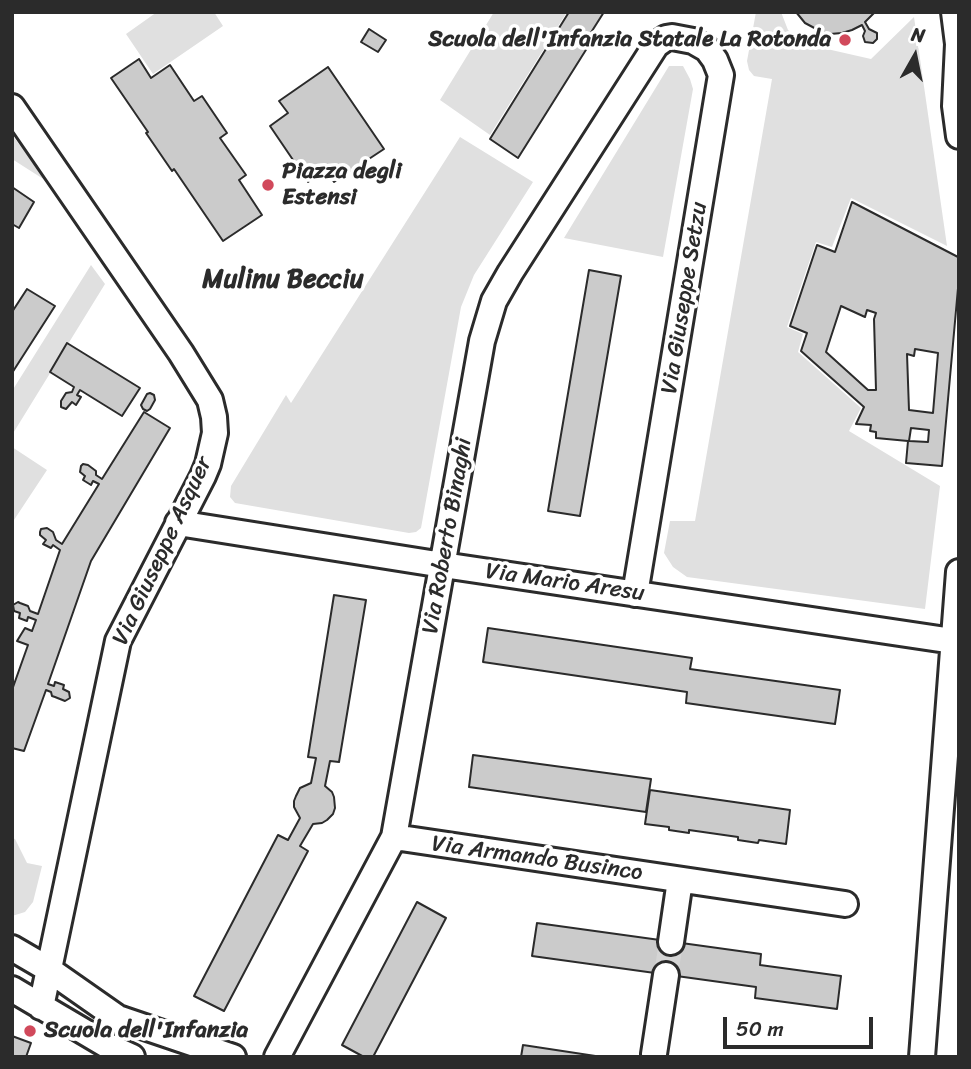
<!DOCTYPE html>
<style>
body{margin:0}
#map{position:relative;width:971px;height:1069px;overflow:hidden;background:#fff;font-family:Sriracha,sans-serif}
canvas{display:block}
.frame{position:absolute;inset:0;border:14px solid #2b2b2b;pointer-events:none}
.north{position:absolute;left:880px;top:21px;width:70px;height:70px;-webkit-text-stroke:5px #fff;paint-order:stroke;rotate:9deg;font-size:19px;font-weight:700;line-height:28px;text-align:center;color:#2b2b2b}
.north::after{content:'';display:block;margin:auto;width:24px;height:32px;background:#2b2b2b;clip-path:polygon(50% 0,100% 100%,50% 72%,0 100%)}
.scale{position:absolute;left:723px;top:1017px;width:150px;height:32px;box-sizing:border-box;border:4px solid #2b2b2b;border-top:0;padding-left:9px;font-size:21px;line-height:24px;white-space:nowrap;color:#2b2b2b;-webkit-text-stroke:5px #fff;paint-order:stroke}
</style>
<div id="map">
<canvas width="971" height="1069"></canvas>
<div class="frame"></div>
<div class="north">N</div>
<div class="scale">50 m</div>
</div>
<script>
const ctx = document.querySelector('canvas').getContext('2d');
ctx.lineJoin = 'round';
function fillPath(path, color) { ctx.fillStyle = color; ctx.fill(path, 'evenodd'); }
const toPath = rows => new Path2D(rows.map(r => 'M' + r).join(''));
function stroke(path, color, width, dash) { ctx.strokeStyle = color; ctx.lineWidth = width; ctx.lineCap = dash ? 'butt' : 'round'; ctx.setLineDash(dash || []); ctx.stroke(path); }
function label(font, color, halo, rows, align = 'center') {
  ctx.font = font + ' Sriracha,sans-serif'; ctx.lineWidth = 7; ctx.setLineDash([]); ctx.textBaseline = 'middle'; ctx.strokeStyle = halo; ctx.fillStyle = color; for (const [text, x, y, turn = 0] of rows) {
    ctx.save(); ctx.translate(x, y); ctx.rotate((+turn || 0) * Math.PI / 180); ctx.textAlign = isNaN(turn) ? turn : align; if (halo) ctx.strokeText(text, 0, 0); ctx.fillText(text, 0, 0); ctx.restore();
  }
}
fillPath(toPath([
 [157,12,214,12,223,26,153,74,126,34],
 [494,12,567,12,490,135,440,100],
 [756,12,781,12,788,30,805,44,871,59,914,17,947,246,851,198,832,247,816,242,787,327,803,334,798,352,861,408,849,431,940,486,925,609,687,577,673,567,664,553,670,521,695,521,772,79,754,76,749,70,747,61],
 [669,66,683,66,690,79,693,89,663,257,564,238],
 [12,135,48,182,12,159],
 [460,137,533,182,474,275,461,307,421,528,416,532,409,533,235,503,230,497,231,486,286,395,291,403],
 [91,265,105,284,12,435,12,391],
 [12,447,47,470,12,523],
 [12,838,15,839,27,863,42,866,33,902,25,912,12,916]
]), '#e0e0e0');
const building = toPath([
 [569,12,604,12,585,42,589,45,518,158,490,139,569,12],
 [796,12,875,12,865,22,869,29,877,33,877,39,873,43,865,42,863,36,865,31,862,25,852,30,842,33,830,34,820,31,805,23,796,12],
 [369,29,386,40,378,52,361,42,369,29],
 [139,59,151,78,170,65,194,101,202,96,227,133,220,138,246,175,239,180,262,215,223,241,174,169,172,171,146,133,148,132,111,78,139,59],
 [328,67,384,149,334,182,326,170,308,182,270,126,288,113,279,101,328,67],
 [12,187,34,202,19,228,12,224,12,187],
 [852,202,958,257,959,277,942,466,906,463,908,441,876,438,876,432,870,431,871,425,856,424,864,407,801,351,807,333,790,326,817,245,835,252,852,202],
 [841,306,865,317,867,310,876,313,874,319,876,390,868,390,826,352,841,306],
 [915,349,938,353,933,413,909,410,907,354,914,356,915,349],
 [911,428,929,430,928,442,909,441,911,428],
 [589,270,621,276,580,516,548,511,589,270],
 [27,289,55,306,12,373,12,312,27,289],
 [67,343,140,388,122,416,80,390,77,395,81,397,76,405,72,402,66,409,61,407,61,401,66,393,72,392,74,387,50,372,67,343],
 [150,393,154,395,155,400,150,409,147,411,143,409,141,405,147,394,150,393],
 [144,412,170,428,91,561,48,684,54,686,55,682,64,685,63,689,69,692,70,698,65,701,55,697,52,696,51,692,46,690,24,751,12,748,12,690,28,645,17,641,25,628,32,631,36,620,28,617,27,621,19,618,20,613,14,611,13,605,18,602,20,603,28,606,30,611,38,614,60,550,53,545,51,548,43,544,46,540,40,535,40,532,41,529,47,528,53,532,56,540,62,544,99,484,93,481,91,485,83,480,85,476,80,472,81,466,83,464,88,465,96,471,96,475,102,479,144,412],
 [334,595,366,600,339,762,330,761,325,786,332,792,334,797,335,808,333,814,327,820,322,823,313,824,300,846,308,851,224,1011,194,996,278,835,288,840,300,818,294,807,294,801,296,796,300,788,311,783,316,758,308,757,334,595],
 [488,628,692,658,690,669,840,690,835,724,686,703,687,692,483,662,488,628],
 [473,755,651,779,646,812,469,787,473,755],
 [650,790,790,810,786,844,759,840,758,843,738,840,738,837,689,830,689,833,669,830,669,827,645,824,650,790],
 [417,902,446,918,373,1057,364,1057,342,1045,417,902],
 [537,923,761,954,760,965,841,976,837,1009,755,998,756,987,532,956,537,923],
 [12,1036,31,1043,26,1057,12,1057,12,1036],
 [523,1045,602,1057,521,1057,523,1045]
]);
fillPath(building, '#cbcbcb');
stroke(building, '#2b2b2b', 2);
stroke(toPath([
 [666,975,671,942]
]), '#d5d5d5', 24, [24, 12]);
const minor = toPath([
 [954,12,958,44,955,106,959,136],
 [12,107,181,353,210,400,214,417,215,433,208,464,203,476,118,641,41,1007],
 [178,523,443,565,953,641],
 [394,837,845,904],
 [671,942,680,880],
 [12,948,48,969,118,1018,233,1057],
 [12,989,110,1047,132,1057],
 [654,1054,666,975],
 [277,1057,394,837,482,341,494,301,510,273,656,45,666,38,672,37,693,41,707,49,715,60,721,75,635,594],
 [922,1057,959,572]
]);
stroke(minor, '#2b2b2b', 30);
stroke(minor, '#fff', 24);
for (const [x, y, r, color] of [
 [845,40,7,"#d1495b"],
 [268,185,7,"#d1495b"],
 [30,1031,7,"#d1495b"]
]) { const dot = new Path2D(); dot.arc(x, y, r, 0, 2 * Math.PI); ctx.fillStyle = color; ctx.fill(dot); stroke(dot, '#fff', 2.5); }
label('bold 23px', '#2b2b2b', '#fff', [
 ["Scuola dell'Infanzia Statale La Rotonda",831,40,"right"],
 ["Piazza degli",282,172],
 ["Estensi",282,198],
 ["Scuola dell'Infanzia",44,1031]
], 'left');
label('23px', '#2b2b2b', '#fff', [
 ["Via Giuseppe Setzu",685,298,-81],
 ["Via Roberto Binaghi",448,536,-80],
 ["Via Giuseppe Asquer",163,551,-65],
 ["Via Mario Aresu",565,583,8],
 ["Via Armando Businco",537,859,8]
]);
label('bold 26px', '#2b2b2b', '#fff', [
 ["Mulinu Becciu",283,280]
]);
</script>
